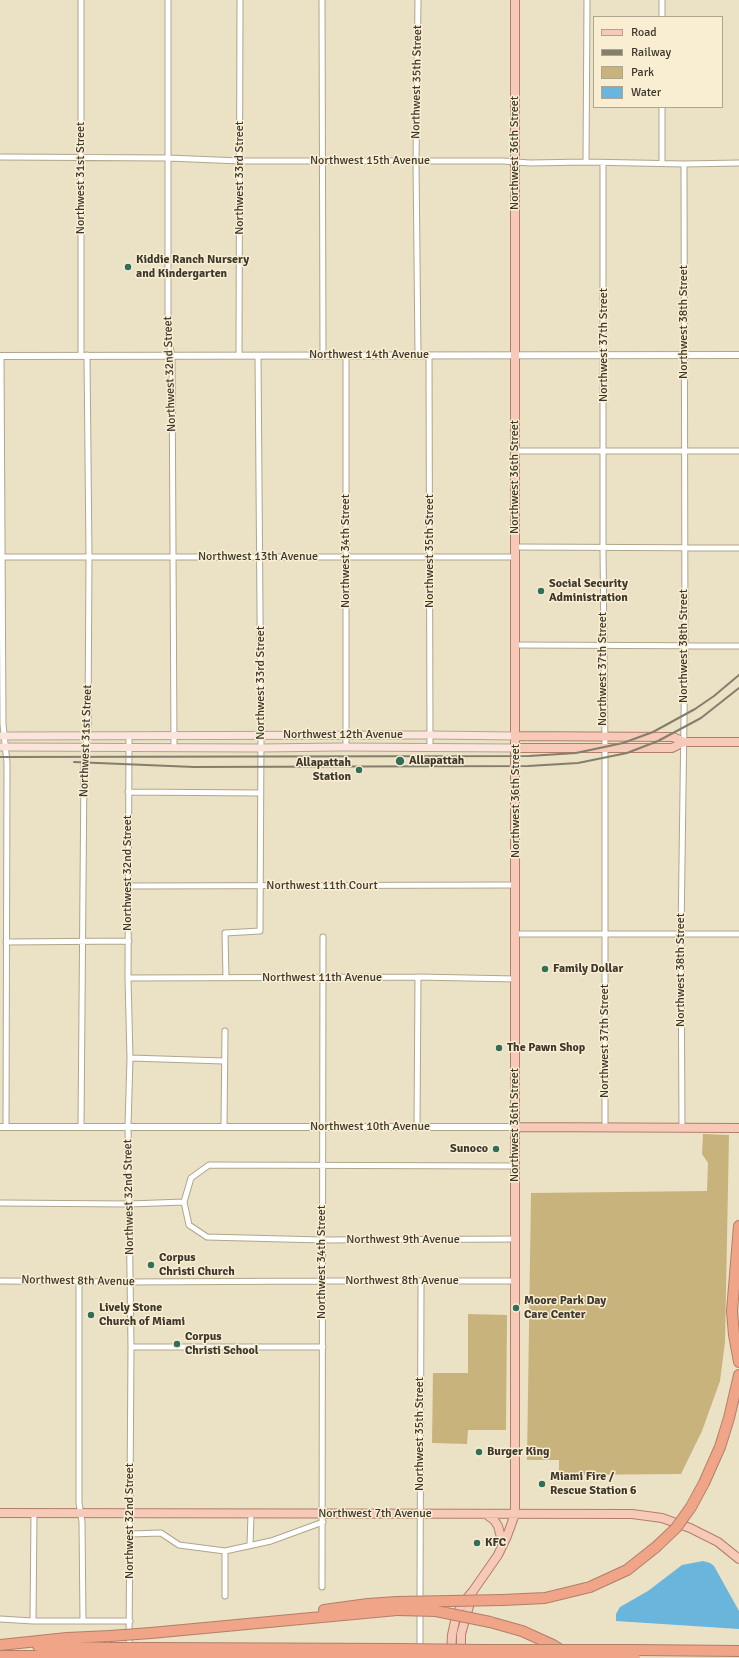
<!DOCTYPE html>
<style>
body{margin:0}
#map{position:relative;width:739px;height:1658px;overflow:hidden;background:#ebe1c5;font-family:Signika,sans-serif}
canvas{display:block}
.legend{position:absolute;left:593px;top:16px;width:130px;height:92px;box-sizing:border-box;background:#f9eed2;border:1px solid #ada590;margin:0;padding:5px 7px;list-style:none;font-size:12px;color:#3c382d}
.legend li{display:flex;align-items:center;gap:8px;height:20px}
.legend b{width:20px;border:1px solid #ada590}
</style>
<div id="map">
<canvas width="739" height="1658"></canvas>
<ul class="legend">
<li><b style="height:5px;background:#f6c9b8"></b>Road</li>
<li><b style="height:5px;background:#847e6c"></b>Railway</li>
<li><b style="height:11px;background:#c8b37d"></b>Park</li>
<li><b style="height:11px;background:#6ab5dc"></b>Water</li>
</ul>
</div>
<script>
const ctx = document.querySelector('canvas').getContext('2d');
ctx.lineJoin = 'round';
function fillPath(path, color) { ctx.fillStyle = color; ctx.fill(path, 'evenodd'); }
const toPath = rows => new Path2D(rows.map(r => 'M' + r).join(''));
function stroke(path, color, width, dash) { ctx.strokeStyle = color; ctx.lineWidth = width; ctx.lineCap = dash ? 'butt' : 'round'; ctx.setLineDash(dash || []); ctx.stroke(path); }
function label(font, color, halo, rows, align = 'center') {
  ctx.font = font + ' Signika,sans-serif'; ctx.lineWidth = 3; ctx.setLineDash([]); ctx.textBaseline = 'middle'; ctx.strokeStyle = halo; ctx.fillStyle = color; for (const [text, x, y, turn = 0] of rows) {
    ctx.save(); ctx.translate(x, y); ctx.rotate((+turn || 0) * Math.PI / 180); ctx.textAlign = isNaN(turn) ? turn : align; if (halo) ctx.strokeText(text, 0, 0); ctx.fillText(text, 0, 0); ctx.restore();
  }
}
fillPath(toPath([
 [703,1134,729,1135,725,1342,720,1381,702,1431,681,1474,559,1475,559,1460,527,1460,531,1193,707,1191,708,1163,702,1154],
 [468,1314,507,1315,506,1430,468,1430,467,1444,432,1443,433,1373,468,1373]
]), '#c8b37d');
fillPath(toPath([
 [703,1561,710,1563,714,1566,739,1611,739,1629,616,1621,616,1614,620,1607,648,1591,682,1565]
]), '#6ab5dc');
const minor = toPath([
 [81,0,81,355],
 [168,0,168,338,172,356,174,747],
 [322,0,323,355],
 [662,0,662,17],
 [0,157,168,158,240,161,503,161,530,163,586,162,684,164,739,163],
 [586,162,587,0],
 [603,163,603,548,605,747,605,1128],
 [662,163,662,107],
 [239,355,240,0],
 [418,355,416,161,418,0],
 [429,355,430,747],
 [1,356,3,724,7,763,6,1127],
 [346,356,346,747],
 [515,451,739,451],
 [515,547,739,548],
 [0,557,516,557],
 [516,645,739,646],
 [128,792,260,793],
 [129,886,516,885],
 [516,934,739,934],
 [6,942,129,941],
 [128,978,418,977,516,979],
 [226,978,225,933,260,931,261,736,258,356],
 [130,1058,224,1061],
 [81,1127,84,767,88,724,89,557,87,355],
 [224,1127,225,1031],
 [682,1127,681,935,685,645,684,164],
 [417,1128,418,977],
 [184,1202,191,1178,209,1165,515,1166],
 [184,1202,189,1225,207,1237,322,1240,516,1239],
 [0,1203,130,1204,184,1202],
 [0,1281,130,1282,322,1281,516,1281],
 [79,1282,79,1503,82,1522,83,1621],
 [131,1347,323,1347],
 [130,1534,161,1533,179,1545,225,1551,271,1541,323,1522],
 [250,1545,251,1514],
 [322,1587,323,937],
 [225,1596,225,1551],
 [420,1603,421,1282],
 [0,1619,33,1621,130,1621],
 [33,1621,34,1513],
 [129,1649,131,1347,128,1126,130,1058,128,978,129,736],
 [420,1651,420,1611]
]);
const tertiary = toPath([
 [0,356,739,355],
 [0,1127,516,1127]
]);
const secondary = toPath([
 [0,736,430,735,516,736],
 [0,747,261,748,340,747,516,748]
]);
const primary = toPath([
 [516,736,673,737,684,742],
 [516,748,672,748,684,742,739,742],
 [516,1127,739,1128],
 [0,1513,632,1514,662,1518,690,1528,718,1542,739,1559],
 [486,1514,494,1520,498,1526,503,1545],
 [461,1654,461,1634,472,1596],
 [451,1656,452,1635,455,1621,461,1605,473,1591,498,1555,507,1536,515,1514,515,0]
]);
const motorway = toPath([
 [739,1226,732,1311,734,1335,739,1362],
 [691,1507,704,1483,720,1447,729,1418,739,1375],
 [503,1600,545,1598,590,1587,627,1570,656,1547],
 [324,1610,368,1604,397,1602],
 [490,1622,522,1631,553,1645,564,1652],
 [151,1633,397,1610],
 [0,1645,67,1638,110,1636],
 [38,1646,110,1648],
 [151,1648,401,1649],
 [481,1650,533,1650],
 [635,1650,739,1651],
 [0,1656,110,1656],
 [151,1656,401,1657],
 [481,1658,533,1658]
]);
stroke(minor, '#b0a68c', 7);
stroke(tertiary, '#b0a68c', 8);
stroke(secondary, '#b0a68c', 9);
stroke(primary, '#b17f68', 10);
stroke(motorway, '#b17f68', 12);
stroke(minor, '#fff', 5);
stroke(tertiary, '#fff', 6);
stroke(secondary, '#fae4db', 7);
stroke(primary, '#f6c9b8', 8);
stroke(motorway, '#f0a588', 10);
stroke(toPath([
 [0,757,529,756,576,753,623,743,653,732,695,709,714,696,739,675],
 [74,762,194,767,528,766,578,763,627,753,658,741,701,718,739,688]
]), '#847e6c', 2);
const motorwayBridge = toPath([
 [656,1547,676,1528,691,1507],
 [397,1602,503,1600],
 [397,1610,436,1611,490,1622],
 [110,1636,151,1633],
 [110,1648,151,1648],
 [401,1649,481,1650],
 [533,1650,635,1650],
 [110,1656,151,1656],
 [401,1657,481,1658],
 [533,1658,635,1658]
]);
stroke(motorwayBridge, '#b17f68', 12, []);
stroke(motorwayBridge, '#f0a588', 10);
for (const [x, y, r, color] of [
 [128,267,4,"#316f5b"],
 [541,591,4,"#316f5b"],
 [400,761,5,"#316f5b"],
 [359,770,4,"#316f5b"],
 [545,969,4,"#316f5b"],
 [499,1048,4,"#316f5b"],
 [496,1149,4,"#316f5b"],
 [151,1265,4,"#316f5b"],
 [516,1308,4,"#316f5b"],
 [91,1315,4,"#316f5b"],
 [177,1344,4,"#316f5b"],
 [479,1452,4,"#316f5b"],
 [542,1484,4,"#316f5b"],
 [477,1543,4,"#316f5b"]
]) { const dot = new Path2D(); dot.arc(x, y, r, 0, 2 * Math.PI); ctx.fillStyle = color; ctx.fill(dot); stroke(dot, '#f9eed2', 1.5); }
label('12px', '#3c382d', '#f9eed2', [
 ["Northwest 35th Street",417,82,-89],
 ["Northwest 36th Street",515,153,-90],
 ["Northwest 15th Avenue",370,161],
 ["Northwest 31st Street",81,178,-90],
 ["Northwest 33rd Street",240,178,-90],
 ["Northwest 38th Street",684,322,-90],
 ["Northwest 37th Street",604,345,-90],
 ["Northwest 14th Avenue",369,355],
 ["Northwest 32nd Street",170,374,-92],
 ["Northwest 36th Street",515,477,-90],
 ["Northwest 34th Street",346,551,-90],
 ["Northwest 35th Street",430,551,-90],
 ["Northwest 13th Avenue",258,557],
 ["Northwest 38th Street",684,646,-90],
 ["Northwest 37th Street",603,669,-90],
 ["Northwest 33rd Street",261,683,-90],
 ["Northwest 12th Avenue",343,735],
 ["Northwest 31st Street",86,741,-88],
 ["Northwest 36th Street",516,801,-90],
 ["Northwest 32nd Street",128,873,-90],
 ["Northwest 11th Court",322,886],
 ["Northwest 38th Street",681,970,-90],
 ["Northwest 11th Avenue",322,978],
 ["Northwest 37th Street",605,1041,-90],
 ["Northwest 36th Street",515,1125,-90],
 ["Northwest 10th Avenue",370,1127],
 ["Northwest 32nd Street",129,1197,-91],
 ["Northwest 9th Avenue",403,1240],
 ["Northwest 34th Street",322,1262,-90],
 ["Northwest 8th Avenue",78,1281,1],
 ["Northwest 8th Avenue",402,1281],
 ["Northwest 35th Street",420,1434,-90],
 ["Northwest 7th Avenue",375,1514],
 ["Northwest 32nd Street",130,1521,-90]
]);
label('bold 12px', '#3c382d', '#f9eed2', [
 ["Kiddie Ranch Nursery",136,260],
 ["and Kindergarten",136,274],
 ["Social Security",549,584],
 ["Administration",549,598],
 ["Allapattah",409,761],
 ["Allapattah",351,763,"right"],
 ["Station",351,777,"right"],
 ["Family Dollar",553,969],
 ["The Pawn Shop",507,1048],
 ["Sunoco",488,1149,"right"],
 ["Corpus",159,1258],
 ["Christi Church",159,1272],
 ["Moore Park Day",524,1301],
 ["Care Center",524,1315],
 ["Lively Stone",99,1308],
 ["Church of Miami",99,1322],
 ["Corpus",185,1337],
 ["Christi School",185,1351],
 ["Burger King",487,1452],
 ["Miami Fire /",550,1477],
 ["Rescue Station 6",550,1491],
 ["KFC",485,1543]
], 'left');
</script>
